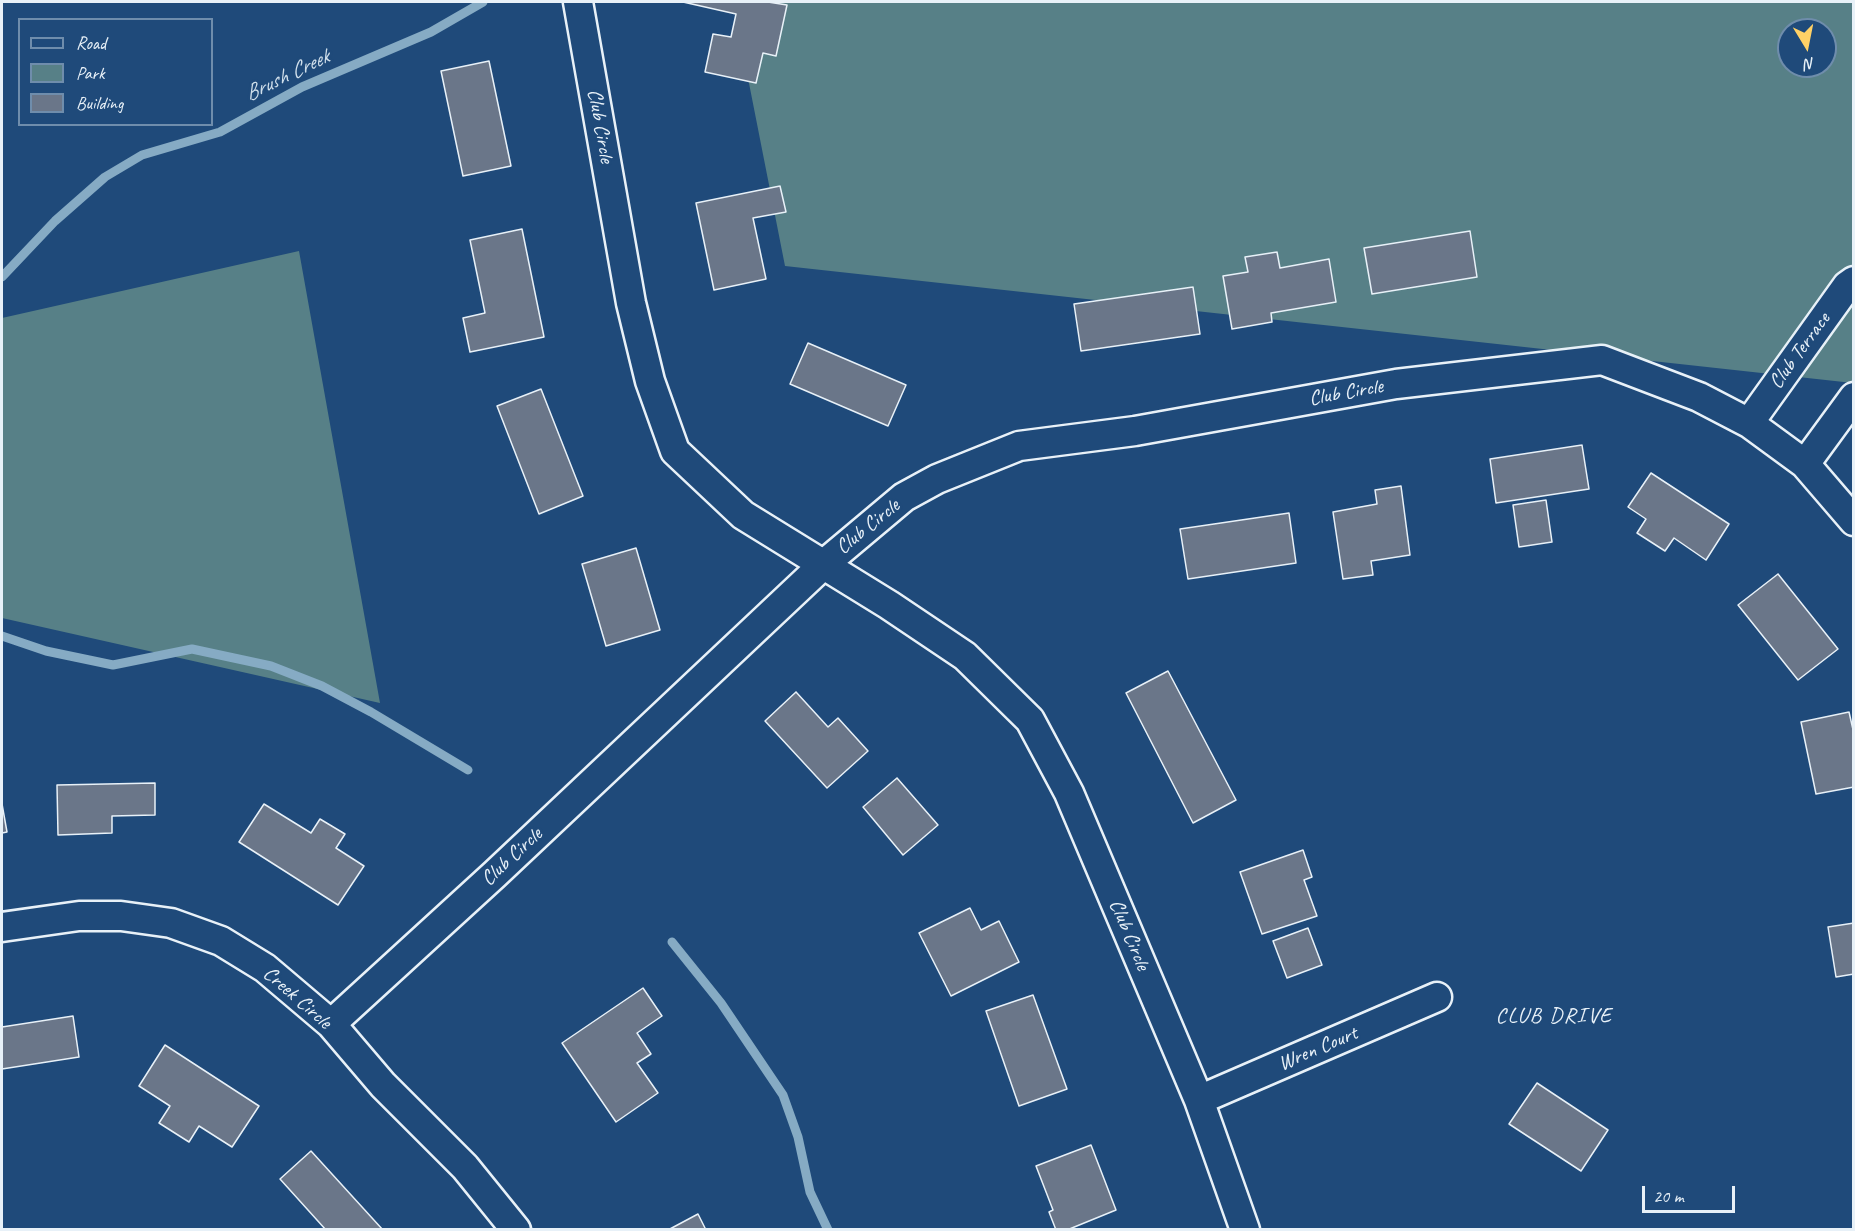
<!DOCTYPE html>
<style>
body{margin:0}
#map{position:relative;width:1855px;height:1231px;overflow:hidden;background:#1f4a7a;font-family:Caveat,sans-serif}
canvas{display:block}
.frame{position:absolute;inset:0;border:3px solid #e8f1f8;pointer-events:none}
.legend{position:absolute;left:18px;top:18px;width:195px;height:108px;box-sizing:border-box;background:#1f4a7a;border:2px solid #6f8dac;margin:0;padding:8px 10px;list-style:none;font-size:18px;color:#e8f1f8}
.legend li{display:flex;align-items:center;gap:12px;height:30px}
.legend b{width:30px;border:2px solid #6f8dac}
.north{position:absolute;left:1777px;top:18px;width:60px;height:60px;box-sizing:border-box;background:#1f4a7a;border:2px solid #6f8dac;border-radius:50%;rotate:170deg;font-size:16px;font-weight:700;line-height:24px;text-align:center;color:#e8f1f8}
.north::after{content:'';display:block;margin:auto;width:21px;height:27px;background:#ffd166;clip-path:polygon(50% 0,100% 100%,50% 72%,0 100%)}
.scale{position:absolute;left:1642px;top:1186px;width:93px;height:27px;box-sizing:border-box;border:3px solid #e8f1f8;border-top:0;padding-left:8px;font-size:18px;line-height:21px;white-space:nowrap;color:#e8f1f8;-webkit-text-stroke:4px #1f4a7a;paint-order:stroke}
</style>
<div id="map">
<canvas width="1855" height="1231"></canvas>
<div class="frame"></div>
<ul class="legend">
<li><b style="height:8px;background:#1f4a7a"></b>Road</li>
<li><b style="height:16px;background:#578087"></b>Park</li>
<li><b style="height:16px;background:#6a7689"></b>Building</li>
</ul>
<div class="north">N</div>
<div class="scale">20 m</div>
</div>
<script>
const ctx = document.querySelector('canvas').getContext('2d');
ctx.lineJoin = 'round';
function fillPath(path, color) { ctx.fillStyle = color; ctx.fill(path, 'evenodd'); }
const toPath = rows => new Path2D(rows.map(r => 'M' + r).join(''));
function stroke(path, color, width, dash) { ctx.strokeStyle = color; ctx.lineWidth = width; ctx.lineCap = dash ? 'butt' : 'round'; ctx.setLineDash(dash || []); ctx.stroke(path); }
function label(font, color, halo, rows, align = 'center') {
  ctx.font = font + ' Caveat,sans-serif'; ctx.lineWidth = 5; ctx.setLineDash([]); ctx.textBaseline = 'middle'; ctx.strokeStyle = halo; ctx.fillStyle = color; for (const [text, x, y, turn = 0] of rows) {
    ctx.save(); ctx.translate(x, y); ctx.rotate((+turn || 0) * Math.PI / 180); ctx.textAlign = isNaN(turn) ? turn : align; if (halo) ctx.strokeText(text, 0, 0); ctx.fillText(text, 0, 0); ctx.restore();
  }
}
fillPath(toPath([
 [733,2,1853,2,1853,383,785,266],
 [1789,30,1825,30,1825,66,1789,66],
 [299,251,380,703,2,618,2,318]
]), '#578087');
stroke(toPath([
 [2,277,55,221,105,177,142,155,220,132,302,87,431,32,483,2],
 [2,636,46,651,113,665,192,649,271,666,322,686,371,712,468,770],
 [672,942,721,1003,783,1095,798,1137,810,1192,828,1230]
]), '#86abc4', 9);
const building = toPath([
 [683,2,768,2,787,5,776,56,763,53,756,83,705,72,713,34,731,37,736,14,683,2],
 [489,61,511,166,463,176,441,71,489,61],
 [780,186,786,212,753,218,766,279,714,290,696,203,780,186],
 [522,229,544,337,470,352,463,318,485,313,470,240,522,229],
 [1470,231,1477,277,1372,294,1364,248,1470,231],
 [1277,252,1280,268,1329,259,1336,302,1271,313,1272,322,1232,329,1223,276,1248,272,1245,257,1277,252],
 [1193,287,1200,334,1081,351,1074,304,1193,287],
 [808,343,906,385,888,426,790,384,808,343],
 [541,389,583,496,539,514,497,406,541,389],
 [1582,445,1589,489,1496,503,1490,459,1582,445],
 [1651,473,1729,524,1706,560,1674,538,1665,551,1637,533,1646,519,1628,507,1651,473],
 [1401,486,1410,555,1371,561,1373,575,1343,579,1333,512,1377,504,1375,490,1401,486],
 [1546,500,1552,542,1519,547,1513,505,1546,500],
 [1289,513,1296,563,1188,579,1180,529,1289,513],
 [636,548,660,630,606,646,582,564,636,548],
 [1778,574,1838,649,1798,680,1738,605,1778,574],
 [1168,671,1236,800,1193,823,1126,693,1168,671],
 [796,692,828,727,838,718,868,751,827,788,765,721,796,692],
 [1849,712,1854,734,1854,787,1816,794,1801,722,1849,712],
 [897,778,938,825,903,855,863,807,897,778],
 [155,783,155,815,112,816,112,833,58,835,57,785,155,783],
 [2,804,7,832,2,833,2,804],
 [264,804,311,833,320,819,345,834,336,848,364,866,338,905,239,842,264,804],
 [1303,850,1312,877,1304,880,1317,916,1262,934,1240,872,1303,850],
 [970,908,981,930,999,921,1019,962,951,996,919,933,970,908],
 [1854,923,1854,974,1836,977,1828,927,1854,923],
 [1308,928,1322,965,1287,978,1273,941,1308,928],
 [643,988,662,1016,637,1033,651,1054,637,1063,658,1093,616,1122,562,1043,643,988],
 [1033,995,1067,1089,1019,1106,986,1011,1033,995],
 [73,1016,79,1057,2,1069,2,1027,73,1016],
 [165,1045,259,1106,232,1147,199,1126,189,1142,159,1123,170,1106,139,1086,165,1045],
 [1537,1083,1608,1130,1581,1171,1509,1124,1537,1083],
 [1091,1145,1116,1210,1067,1230,1056,1230,1049,1212,1053,1210,1036,1166,1091,1145],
 [311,1151,383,1230,326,1230,280,1179,311,1151],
 [698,1214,706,1230,668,1230,698,1214]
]);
fillPath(building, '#6a7689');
stroke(building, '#e8f1f8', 1.5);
const minor = toPath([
 [578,2,631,303,650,381,675,451,743,515,889,605,965,656,1030,720,1069,793,1199,1100,1245,1230],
 [1749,423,1847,286,1854,281],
 [1805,464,1854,397],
 [2,927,79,916,121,916,171,923,221,941,265,968,331,1024,383,1085,465,1167,516,1230],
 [331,1024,495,874,823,565,904,497,937,479,1019,446,1135,431,1396,384,1602,360,1699,397,1749,423,1805,464,1854,521],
 [1199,1100,1437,997]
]);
stroke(minor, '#e8f1f8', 33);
stroke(minor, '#1f4a7a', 28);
label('21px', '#e8f1f8', '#1f4a7a', [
 ["Club Circle",600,126,80],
 ["Club Terrace",1800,351,-54],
 ["Club Circle",1346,393,-10],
 ["Club Circle",868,527,-39],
 ["Club Circle",512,857,-43],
 ["Club Circle",1129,935,67],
 ["Creek Circle",297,998,41],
 ["Wren Court",1318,1049,-23]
]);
label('italic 22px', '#d0dfeb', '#1f4a7a', [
 ["Brush Creek",287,76,-26]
]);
ctx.letterSpacing = '1.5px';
label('22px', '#e8f1f8', '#1f4a7a', [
 ["CLUB DRIVE",1554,1016]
]);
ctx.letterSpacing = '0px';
</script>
